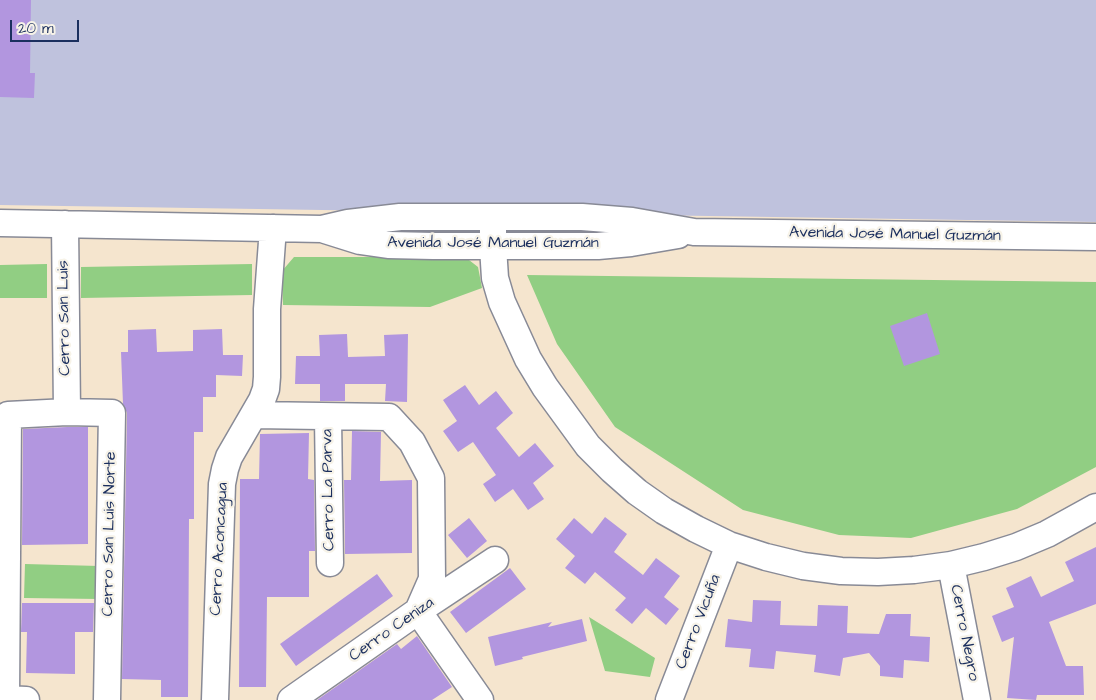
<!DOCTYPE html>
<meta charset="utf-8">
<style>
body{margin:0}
#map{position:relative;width:1096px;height:700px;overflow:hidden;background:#f5e5ce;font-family:"Architects Daughter",sans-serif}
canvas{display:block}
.scale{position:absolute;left:10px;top:20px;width:69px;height:22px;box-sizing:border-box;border:2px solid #1b2f5e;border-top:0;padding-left:6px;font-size:15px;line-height:18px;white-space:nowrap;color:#1b2f5e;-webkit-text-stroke:4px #f7f3e8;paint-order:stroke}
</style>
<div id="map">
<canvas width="1096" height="700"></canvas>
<div class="scale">20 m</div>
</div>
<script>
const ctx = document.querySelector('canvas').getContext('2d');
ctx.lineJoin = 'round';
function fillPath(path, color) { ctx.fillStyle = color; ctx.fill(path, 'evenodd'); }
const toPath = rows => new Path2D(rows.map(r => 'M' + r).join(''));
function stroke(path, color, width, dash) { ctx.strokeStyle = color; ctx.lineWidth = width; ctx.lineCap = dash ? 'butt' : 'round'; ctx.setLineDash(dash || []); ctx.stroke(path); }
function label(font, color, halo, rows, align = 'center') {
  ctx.font = font + ' "Architects Daughter",sans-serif'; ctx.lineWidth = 4.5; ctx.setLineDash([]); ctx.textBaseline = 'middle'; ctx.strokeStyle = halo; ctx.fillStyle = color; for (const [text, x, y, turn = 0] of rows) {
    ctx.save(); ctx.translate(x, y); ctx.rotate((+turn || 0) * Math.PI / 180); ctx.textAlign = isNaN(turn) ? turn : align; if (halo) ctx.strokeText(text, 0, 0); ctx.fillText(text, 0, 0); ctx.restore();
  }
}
fillPath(toPath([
 [0,0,1096,0,1096,222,0,205]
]), '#bfc2dd');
fillPath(toPath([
 [294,257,460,257,469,260,478,267,482,288,430,307,283,305,282,271],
 [47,264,47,298,0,298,0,265],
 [252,264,252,295,81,298,81,267],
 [527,275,1096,282,1096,467,1017,509,911,538,839,535,743,510,615,427,557,344],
 [25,564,99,566,99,599,24,598],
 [589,617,655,658,650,677,605,671]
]), '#91ce83');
fillPath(toPath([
 [0,0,31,0,30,73,35,73,34,98,0,97],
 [927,313,940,354,904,366,890,326],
 [156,329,157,352,193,351,193,330,222,329,223,355,243,355,242,376,216,375,216,397,203,397,203,432,194,432,194,519,189,519,188,697,161,697,161,680,122,679,127,413,123,404,121,352,128,352,128,330],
 [347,334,348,357,385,356,384,335,408,334,407,402,385,401,386,384,345,384,345,401,320,401,320,384,295,384,296,356,320,356,319,335],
 [465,385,479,405,496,391,513,413,496,428,519,457,535,443,554,466,533,483,544,499,528,510,513,489,495,502,483,484,496,475,473,442,458,452,443,431,457,421,443,400],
 [67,427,88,427,88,544,22,545,23,429],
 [352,431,381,432,380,481,412,480,412,553,345,554,344,480,351,480],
 [309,433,308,479,314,480,315,551,309,551,309,597,267,597,266,687,239,687,240,479,259,479,260,434],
 [605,517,627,534,614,552,643,575,656,558,680,576,664,597,679,609,666,625,646,608,632,624,615,610,626,598,595,572,585,584,565,568,575,556,556,539,574,518,592,534],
 [469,518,487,541,467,558,448,535],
 [1096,547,1096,604,1049,622,1066,666,1083,666,1084,695,1037,695,1036,700,1007,698,1014,637,1002,642,992,616,1014,607,1006,588,1031,576,1041,597,1074,581,1065,562],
 [510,568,526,589,466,633,450,612],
 [377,574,393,596,296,666,280,644],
 [753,600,781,601,780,625,817,626,818,605,848,606,847,633,879,634,886,614,911,614,910,636,930,637,929,662,904,660,903,678,880,676,880,666,869,653,843,658,840,676,814,672,816,655,776,651,774,669,749,667,751,649,725,647,728,619,752,622],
 [22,603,94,603,93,632,75,632,75,674,26,673,27,632,21,632],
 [582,619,587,641,522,657,523,659,495,666,488,637,552,622,548,627],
 [417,636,452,687,432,700,317,700,397,644,401,649]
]), '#b296df');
const minor = toPath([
 [493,217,493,247,495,278,502,302,528,359,545,387,588,446,612,470,637,492,664,511,696,529,729,545,766,557,803,566,841,571,878,572,914,570,951,565,984,557,1016,547,1047,534,1096,507],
 [0,223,322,229,348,223,400,217,582,217,632,221,694,232,1096,237],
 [65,224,67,412],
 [325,230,360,241,388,245,433,246,598,246,631,243,678,235],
 [254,415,389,417,412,442,431,478,432,579,418,611],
 [328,417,330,563],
 [951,565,977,700],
 [418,611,480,700],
 [26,700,6,699,8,415,67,412,112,413,107,700],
 [215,700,222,484,225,469,229,457,262,400,266,389,267,377,267,309,273,228],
 [291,700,418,611,495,560],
 [669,700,729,545]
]);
stroke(minor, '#888a96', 29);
stroke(minor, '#fff', 26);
label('16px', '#1b2f5e', '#f7f3e8', [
 ["Avenida José Manuel Guzmán",895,235,1],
 ["Avenida José Manuel Guzmán",493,244],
 ["Cerro San Luis",65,318,-91],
 ["Cerro La Parva",329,490,-91],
 ["Cerro San Luis Norte",110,534,-89],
 ["Cerro Aconcagua",220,549,-87],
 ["Cerro Vicuña",699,622,-69],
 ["Cerro Ceniza",392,630,-35],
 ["Cerro Negro",964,633,79]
]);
</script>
